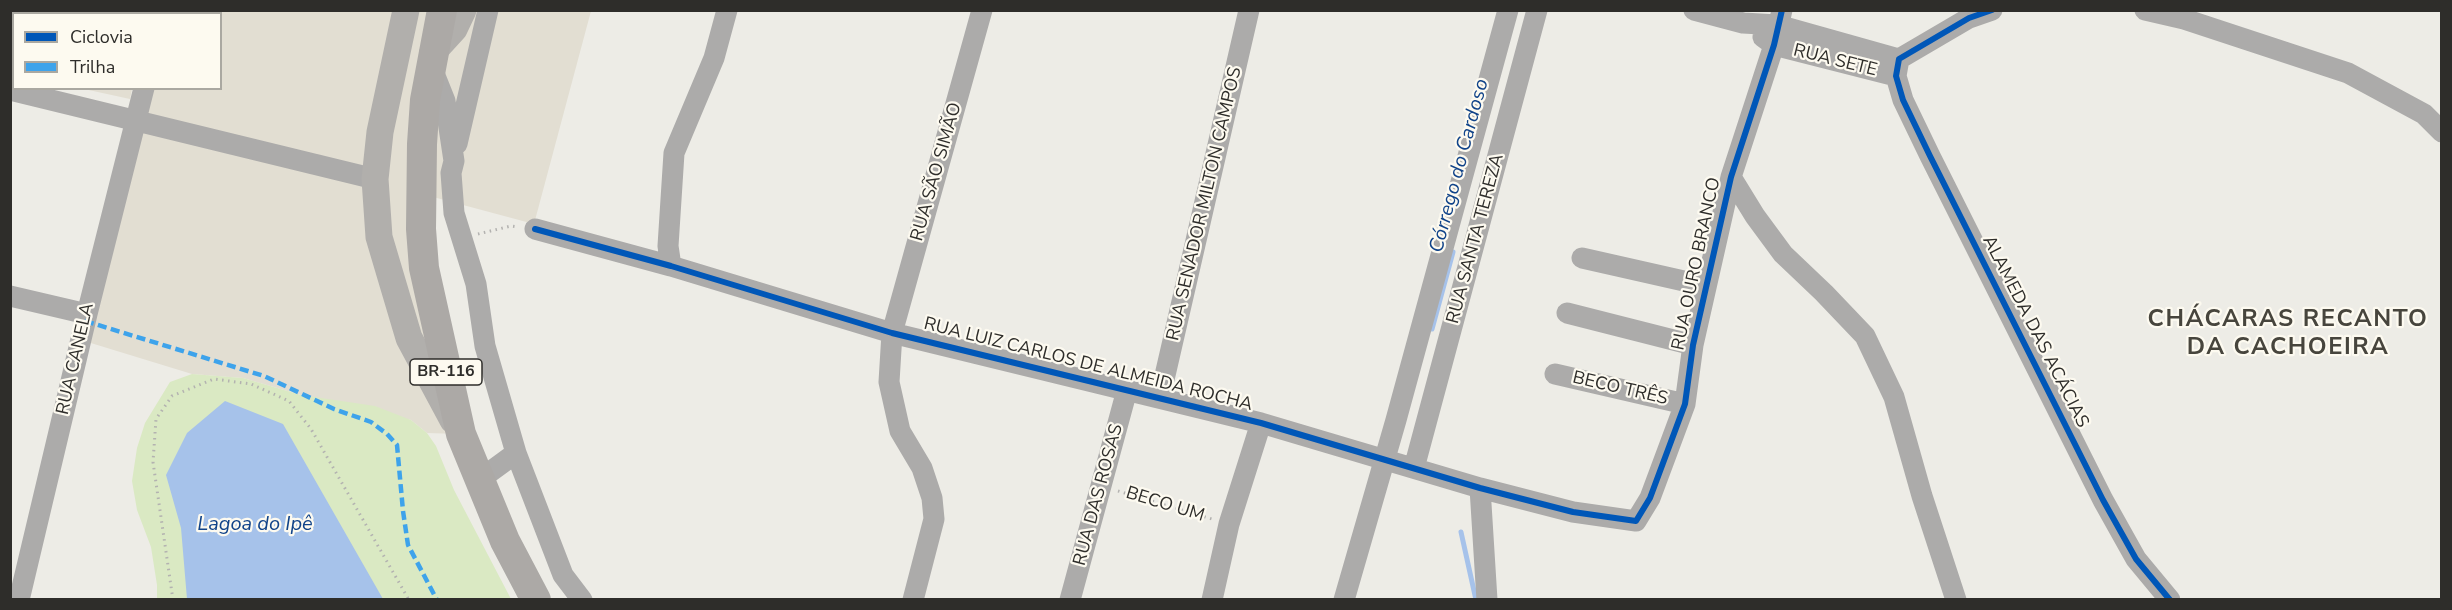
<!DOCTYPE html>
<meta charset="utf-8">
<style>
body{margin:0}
#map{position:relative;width:2452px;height:610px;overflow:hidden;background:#edece6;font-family:"Nunito Sans",sans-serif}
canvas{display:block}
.frame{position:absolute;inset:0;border:12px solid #2e2d2a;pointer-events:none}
.legend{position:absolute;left:12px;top:12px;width:210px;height:78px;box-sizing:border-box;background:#fdfaf0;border:2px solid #aaa8a1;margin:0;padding:8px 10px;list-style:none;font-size:18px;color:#2e2d2a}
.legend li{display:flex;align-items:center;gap:12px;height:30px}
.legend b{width:30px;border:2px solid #aaa8a1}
</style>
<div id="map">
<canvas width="2452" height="610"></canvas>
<div class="frame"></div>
<ul class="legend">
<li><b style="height:8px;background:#0057b8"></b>Ciclovia</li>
<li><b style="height:8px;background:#3ea3eb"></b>Trilha</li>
</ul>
</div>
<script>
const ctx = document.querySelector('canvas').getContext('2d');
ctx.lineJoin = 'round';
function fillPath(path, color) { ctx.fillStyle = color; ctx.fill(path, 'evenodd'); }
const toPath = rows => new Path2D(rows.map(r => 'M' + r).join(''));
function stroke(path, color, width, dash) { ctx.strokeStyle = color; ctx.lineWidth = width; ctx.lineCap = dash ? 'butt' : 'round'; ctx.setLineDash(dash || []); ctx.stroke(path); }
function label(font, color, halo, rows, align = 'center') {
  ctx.font = font + ' "Nunito Sans",sans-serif'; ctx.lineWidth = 4.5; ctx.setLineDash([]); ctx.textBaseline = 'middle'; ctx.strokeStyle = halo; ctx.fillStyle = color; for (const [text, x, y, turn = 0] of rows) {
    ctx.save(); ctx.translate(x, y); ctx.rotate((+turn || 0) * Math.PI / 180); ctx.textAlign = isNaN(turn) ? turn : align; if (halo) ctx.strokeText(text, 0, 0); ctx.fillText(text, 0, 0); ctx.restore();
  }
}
fillPath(toPath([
 [11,11,151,11,150,14,14,14,13,72,11,72],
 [165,11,591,11,534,224,422,194,459,434,427,433,411,420,301,395,243,378,192,374,81,340,145,89,220,88,220,14,165,13],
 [84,89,132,89,130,99]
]), '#e2ded2');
fillPath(toPath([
 [192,374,243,378,301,395,375,406,411,420,427,433,436,446,454,490,511,599,157,599,157,585,151,547,137,510,132,481,137,448,145,423,170,382]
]), '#dae9c3');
fillPath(toPath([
 [225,401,283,424,383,599,187,599,181,528,166,475,187,433]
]), '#a6c2ea');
stroke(toPath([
 [1432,329,1453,252],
 [1461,532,1476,600]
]), '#a6c2ea', 5);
fillPath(toPath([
 [69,10,125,10,124,14,70,14]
]), '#dbced3');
stroke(toPath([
 [478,234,511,226,518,227],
 [1118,491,1212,519],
 [173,600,153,462,156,419,172,396,214,379,251,384,289,401,311,429,409,600]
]), '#b3b2b0', 3, [1.5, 4.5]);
stroke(toPath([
 [1694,10,1743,23,1778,25,1899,59],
 [1992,10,1969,18,1899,59,1896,76,1903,100,1930,156,2103,500,2136,559,2170,600],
 [2145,10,2184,19,2348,73,2424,114,2442,132],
 [163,14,164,10],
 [1763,37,1774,45,1896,76],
 [431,66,445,101,454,161,451,173,454,213,476,284,485,346,516,453,563,575,582,600],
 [10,90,375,179],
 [457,144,488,10],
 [1731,177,1755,216,1783,254,1824,293,1865,336,1894,397,1922,496,1956,600],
 [535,229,671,266,892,333,1261,423,1480,488,1573,512,1636,521,1650,498,1685,404,1693,345,1731,177,1774,45,1782,10],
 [1582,258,1706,286],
 [671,266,668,246,674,153,714,58,727,10],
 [10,296,87,314],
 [1567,313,1693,345],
 [1555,374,1685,404],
 [1160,397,1249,10],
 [1414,468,1537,10],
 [479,480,516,453],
 [1480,488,1487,600],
 [19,600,87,314,144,88],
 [913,600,934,519,932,498,922,468,900,431,889,382,892,333,982,10],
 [1070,600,1127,390],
 [1212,600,1229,524,1261,423],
 [1344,600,1396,420,1508,10]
]), '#acabaa', 21);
stroke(toPath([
 [406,10,380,132,375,179,379,237,409,338,453,420],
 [433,52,454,29,463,10]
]), '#b1afac', 27);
stroke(toPath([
 [442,10,425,100,422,144,421,229,424,268,461,434,505,541,536,600]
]), '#aca9a6', 30);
stroke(toPath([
 [85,321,264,376,334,409,371,422,387,434,397,445,403,511,408,545,437,600]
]), '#3ea3eb', 4.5, [9, 4.5]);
stroke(toPath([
 [1992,10,1969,18,1899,59,1896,76,1903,100,1930,156,2103,500,2136,559,2170,600],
 [535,229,671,266,892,333,1261,423,1480,488,1573,512,1636,521,1650,498,1685,404,1693,345,1731,177,1774,45,1782,10]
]), '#0057b8', 6);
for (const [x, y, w] of [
 [446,372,72]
]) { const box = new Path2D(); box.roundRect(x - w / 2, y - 13, w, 26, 4.5); ctx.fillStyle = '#fdfaf0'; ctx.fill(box); stroke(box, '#2e2d2a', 1.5); }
label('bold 16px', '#2e2d2a', null, [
 ["BR-116",446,372]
]);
label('18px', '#2e2d2a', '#fdfaf0', [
 ["RUA SETE",1835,61,14],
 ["RUA SÃO SIMÃO",937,172,-74],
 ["RUA SENADOR MILTON CAMPOS",1205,204,-77],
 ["RUA SANTA TEREZA",1476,239,-75],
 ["RUA OURO BRANCO",1697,264,-78],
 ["ALAMEDA DAS ACÁCIAS",2035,332,63],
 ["RUA CANELA",76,359,-77],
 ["RUA LUIZ CARLOS DE ALMEIDA ROCHA",1088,365,14],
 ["BECO TRÊS",1620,389,13],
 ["RUA DAS ROSAS",1099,495,-75],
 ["BECO UM",1165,505,17]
]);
label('italic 20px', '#104389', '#fdfaf0', [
 ["Córrego do Cardoso",1460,166,-75],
 ["Lagoa do Ipê",255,525]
]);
ctx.letterSpacing = '1.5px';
label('bold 24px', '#47453d', '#fdfaf0', [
 ["CHÁCARAS RECANTO",2288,320],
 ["DA CACHOEIRA",2288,348]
]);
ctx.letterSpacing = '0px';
</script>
